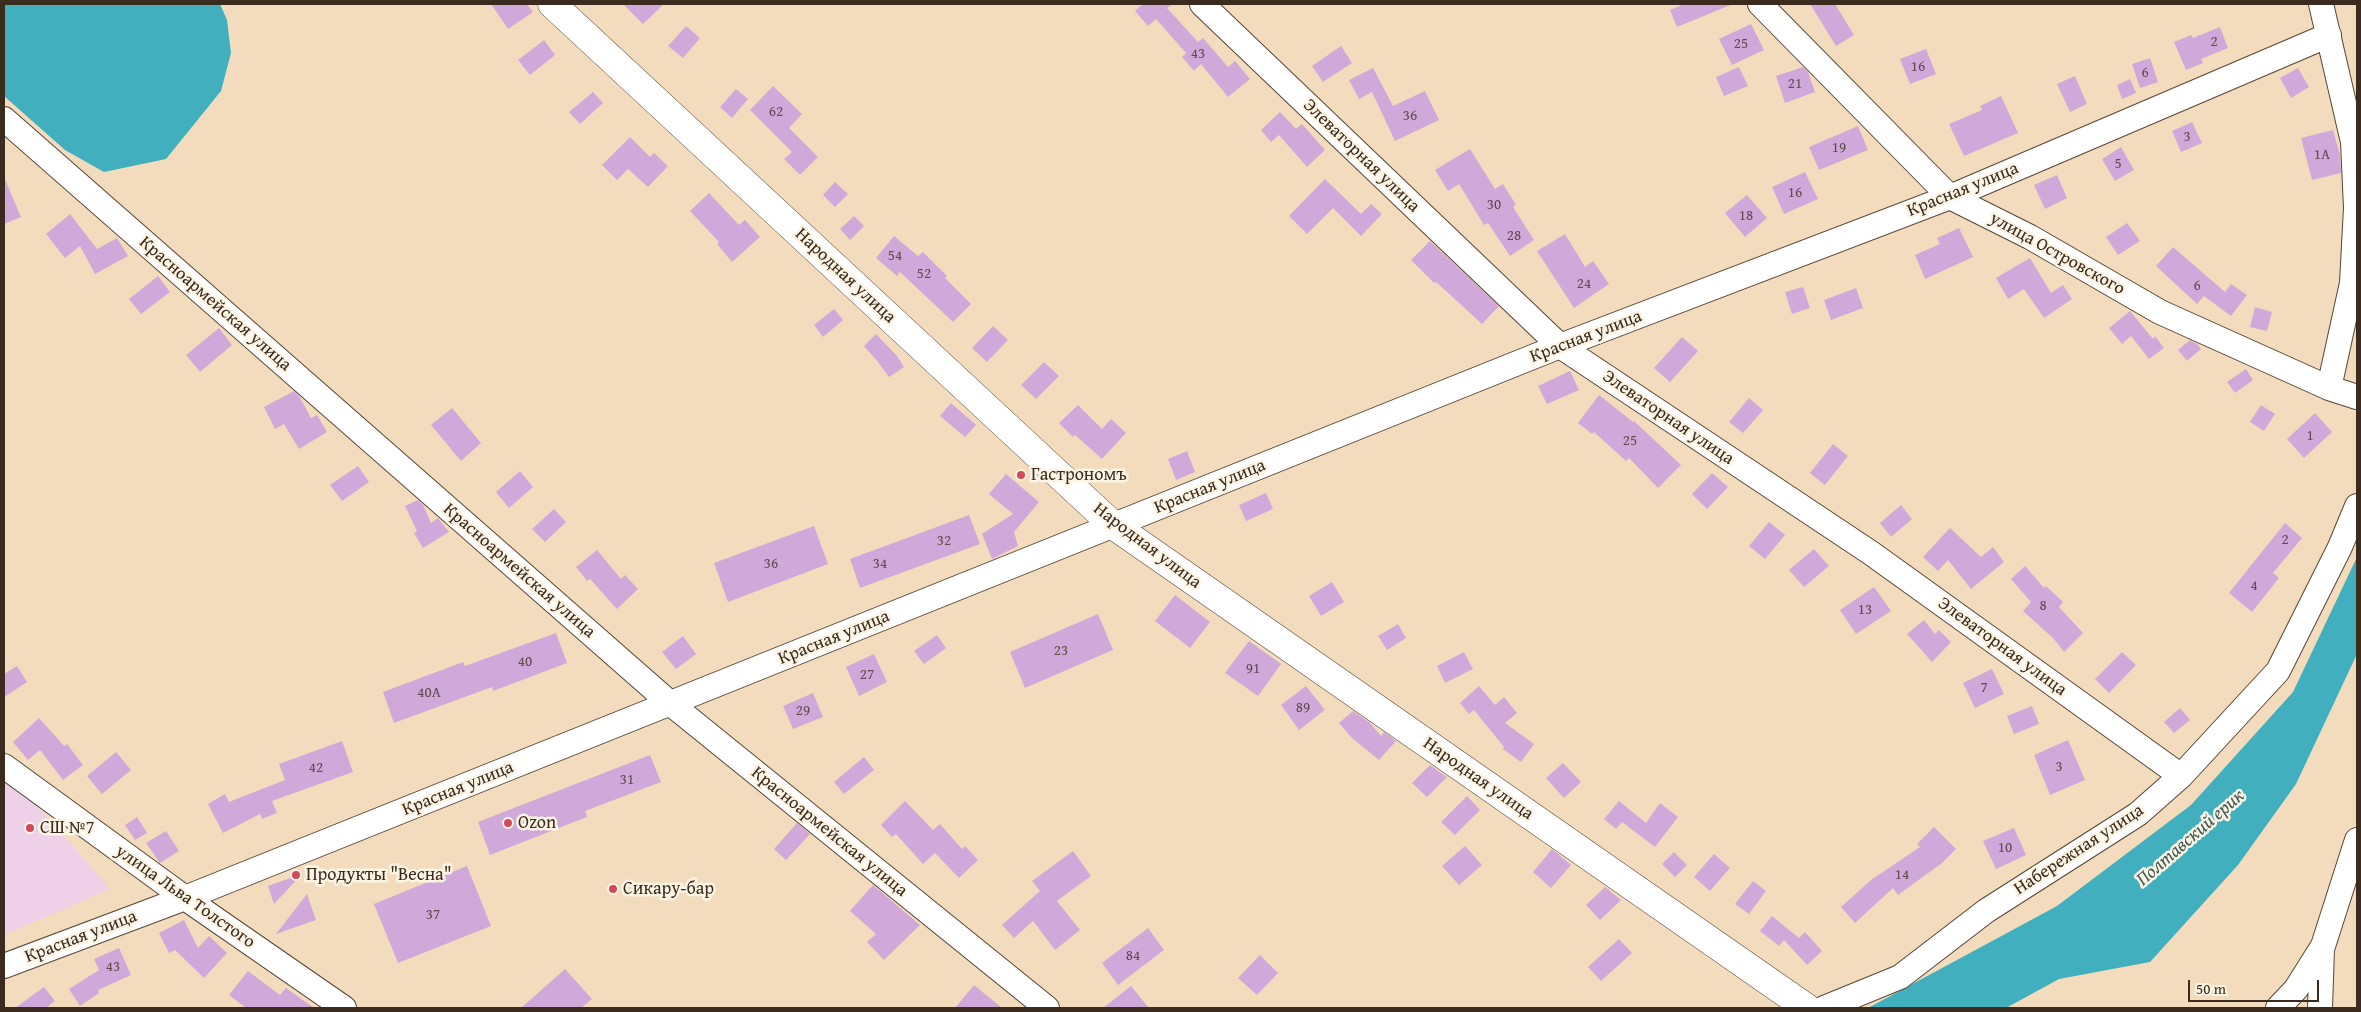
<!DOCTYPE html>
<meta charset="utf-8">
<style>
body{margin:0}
#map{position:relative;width:2361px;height:1012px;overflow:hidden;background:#f3dcbd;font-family:"Gentium Book Plus",serif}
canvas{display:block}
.frame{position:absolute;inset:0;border:5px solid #3b2a1e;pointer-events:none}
.scale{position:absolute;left:2188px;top:980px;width:131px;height:22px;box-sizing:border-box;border:2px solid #3b2a1e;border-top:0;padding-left:6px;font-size:15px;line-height:18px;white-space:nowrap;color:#3b2a1e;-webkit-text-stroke:4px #fcf5e5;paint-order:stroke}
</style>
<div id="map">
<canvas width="2361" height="1012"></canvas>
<div class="frame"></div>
<div class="scale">50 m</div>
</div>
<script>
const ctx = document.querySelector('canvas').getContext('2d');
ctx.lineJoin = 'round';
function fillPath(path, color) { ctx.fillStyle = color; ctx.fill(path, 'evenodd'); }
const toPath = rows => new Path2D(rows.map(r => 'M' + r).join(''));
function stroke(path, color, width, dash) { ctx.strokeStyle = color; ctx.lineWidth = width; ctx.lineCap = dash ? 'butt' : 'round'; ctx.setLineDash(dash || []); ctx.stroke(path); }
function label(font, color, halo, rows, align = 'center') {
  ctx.font = font + ' "Gentium Book Plus",serif'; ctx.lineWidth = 5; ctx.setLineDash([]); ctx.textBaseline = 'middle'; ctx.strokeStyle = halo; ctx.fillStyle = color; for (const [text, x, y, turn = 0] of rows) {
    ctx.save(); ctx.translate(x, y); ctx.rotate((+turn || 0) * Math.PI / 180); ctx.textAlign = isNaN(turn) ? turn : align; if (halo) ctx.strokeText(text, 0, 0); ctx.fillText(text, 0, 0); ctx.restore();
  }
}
fillPath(toPath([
 [4,767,110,889,4,935]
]), '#eed0e8');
fillPath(toPath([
 [4,4,220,4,227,20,231,53,221,91,166,159,104,172,65,150,4,96],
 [2357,557,2357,654,2296,784,2238,865,2150,962,2059,979,2006,1008,1868,1008,2057,906,2191,805,2293,692]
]), '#41afbe');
fillPath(toPath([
 [491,4,527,4,533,12,508,29],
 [623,4,664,4,643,24],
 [1143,4,1173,4,1167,8,1198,42,1203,38,1228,67,1235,61,1250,79,1228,97,1201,64,1194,71,1182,57,1186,53,1156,19,1148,26,1135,11],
 [1684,4,1733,4,1677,27,1670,10],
 [1810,4,1835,4,1854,35,1836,46],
 [1751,24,1764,50,1732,65,1719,39],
 [686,26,700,38,683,58,668,46],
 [2220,27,2228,48,2201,59,2203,63,2186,70,2174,42,2191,35,2193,38],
 [544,40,555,55,530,75,518,60],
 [1341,46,1352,63,1323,82,1312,66],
 [1926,49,1936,74,1910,84,1900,59],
 [2150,58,2158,82,2140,88,2132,64],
 [1739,67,1748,86,1724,96,1716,77],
 [1803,67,1808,72,1815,92,1785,103,1776,76],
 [1373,68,1393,106,1425,91,1439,120,1395,141,1372,92,1359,99,1349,80],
 [2298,68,2309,87,2291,98,2280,78],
 [2075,76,2087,104,2070,112,2057,84],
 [2130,79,2136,93,2122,99,2117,85],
 [773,86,802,114,789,128,818,157,800,175,784,159,792,152,750,110],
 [736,89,748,99,732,118,720,107],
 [593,92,603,103,580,124,569,112],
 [2001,96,2018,133,1964,156,1949,124,1982,110,1980,106],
 [1280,112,1296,129,1302,124,1325,150,1307,167,1279,135,1271,142,1261,130],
 [2192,122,2202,143,2181,152,2172,131],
 [1858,126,1868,150,1819,170,1809,147],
 [2333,130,2340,155,2341,173,2312,180,2301,138],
 [630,137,650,157,654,153,668,166,648,187,628,169,617,180,602,165],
 [2121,147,2134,170,2115,181,2102,159],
 [1470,149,1495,189,1503,184,1516,205,1513,207,1534,240,1510,256,1488,223,1484,225,1459,184,1448,191,1435,170],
 [1805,172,1818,199,1784,214,1772,187],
 [2057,175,2067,198,2045,209,2034,185],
 [4,177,21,217,4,224],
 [1325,179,1361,214,1371,204,1382,214,1361,236,1333,208,1307,234,1289,216],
 [835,182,848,194,835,207,823,195],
 [709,193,739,225,745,220,760,237,732,262,717,244,719,242,690,211],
 [1747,195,1767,218,1745,237,1725,213],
 [70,214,97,249,117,238,128,256,95,274,80,246,65,258,46,234],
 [854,216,864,226,850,240,840,229],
 [2127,223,2140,241,2118,255,2106,237],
 [1959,228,1973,257,1925,279,1915,255,1940,244,1937,238],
 [1565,234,1585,267,1593,261,1609,284,1574,308,1537,251],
 [894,236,918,256,923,252,947,276,945,278,971,304,953,322,900,272,897,276,876,258],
 [1430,241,1499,306,1482,324,1436,282,1434,283,1411,260],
 [2173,247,2225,292,2231,284,2247,295,2231,316,2204,296,2197,304,2156,266],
 [2030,258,2051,293,2063,285,2072,299,2044,318,2024,289,2008,299,1996,278],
 [158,276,170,292,141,314,129,299],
 [1803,287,1810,308,1792,314,1785,292],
 [1856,288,1863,308,1831,320,1824,300],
 [2255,307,2272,312,2267,331,2250,327],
 [834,309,843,320,823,337,814,325],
 [2130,311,2153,339,2155,336,2164,348,2149,359,2131,336,2122,344,2109,328],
 [993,326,1008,340,987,362,972,348],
 [219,328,232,345,200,372,186,355],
 [876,334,897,356,904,367,889,377,878,362,864,346],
 [1682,337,1698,351,1670,382,1654,368],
 [2190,340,2197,344,2201,349,2187,361,2178,350],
 [1044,362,1059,376,1036,399,1021,385],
 [2246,369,2253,380,2235,393,2227,382],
 [1570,371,1579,390,1547,404,1538,386],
 [294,391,299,396,311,418,317,415,327,432,299,449,284,424,275,429,264,407],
 [1599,395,1633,422,1634,421,1681,465,1658,488,1629,458,1626,461,1594,432,1592,434,1578,423],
 [1749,398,1763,410,1743,433,1729,422],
 [951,403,976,425,965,437,940,416],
 [1078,405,1102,429,1111,419,1126,433,1102,459,1075,435,1073,437,1059,423],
 [2261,405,2275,414,2264,431,2250,422],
 [452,408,481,443,461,461,431,425],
 [2315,413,2332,432,2304,458,2287,439],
 [1833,444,1848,456,1825,485,1810,473],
 [1187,451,1195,472,1176,480,1168,459],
 [358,466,369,482,342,501,330,485],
 [520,471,533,487,509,508,496,492],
 [1712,473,1728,487,1707,509,1692,494],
 [1006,474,1039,502,1014,532,1018,546,992,559,982,534,1013,514,989,494],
 [1266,493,1273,509,1246,521,1239,505],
 [418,500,423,505,431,523,438,518,449,532,423,548,414,533,417,531,405,506],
 [1901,505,1912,519,1891,537,1880,523],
 [554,509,566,522,545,542,532,529],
 [969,515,980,544,860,588,850,559],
 [1769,522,1785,535,1765,559,1749,546],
 [2285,523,2302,538,2273,573,2279,578,2252,612,2229,593],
 [814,526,828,564,728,602,714,563],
 [1950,528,1981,557,1993,547,2004,562,1971,589,1948,560,1938,571,1923,557],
 [1814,549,1829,566,1804,587,1789,570],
 [597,550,621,579,625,575,638,589,617,609,590,579,587,581,576,567],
 [2025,566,2044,588,2046,586,2063,602,2059,607,2083,633,2064,652,2053,638,2023,611,2031,602,2011,579],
 [1332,582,1344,602,1321,616,1309,596],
 [1874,587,1891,611,1856,634,1840,610],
 [1175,595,1210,622,1190,648,1155,621],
 [1098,614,1113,650,1025,688,1010,652],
 [1924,620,1935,634,1939,630,1951,642,1932,662,1907,634],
 [1398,624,1406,638,1387,650,1378,636],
 [556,633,567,663,493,691,492,687,394,723,383,692,463,662,465,666],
 [937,635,946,648,924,664,914,651],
 [683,636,696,654,676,669,662,652],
 [1249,641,1281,664,1258,696,1225,673],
 [1464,652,1473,669,1445,683,1437,666],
 [2122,652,2136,665,2109,693,2095,679],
 [874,654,887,682,859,696,846,667],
 [17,666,27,682,4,697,4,674],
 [1992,669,2004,694,1975,708,1963,683],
 [1306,686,1325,710,1299,730,1281,705],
 [1479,686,1495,705,1504,697,1517,713,1505,723,1534,744,1521,762,1503,749,1504,747,1474,710,1469,714,1460,703],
 [813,693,823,717,793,729,783,706],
 [2032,706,2039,724,2014,734,2007,716],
 [2180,708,2190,720,2174,733,2164,722],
 [1353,711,1369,722,1381,736,1384,732,1396,741,1379,760,1352,738,1339,723],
 [39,718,64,746,67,744,83,765,63,780,40,750,28,760,13,742],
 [2068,740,2085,780,2050,795,2034,755],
 [342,741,353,772,272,801,277,813,262,819,260,814,223,833,208,804,225,794,229,802,285,780,279,764],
 [116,752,131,770,102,794,87,776],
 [650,755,661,782,585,811,587,817,490,855,478,822],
 [864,757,874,770,844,794,834,782],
 [1563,763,1581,782,1564,798,1546,778],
 [1430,765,1447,777,1427,797,1412,783],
 [1467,796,1480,810,1455,835,1441,822],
 [905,801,933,830,940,824,962,849,965,846,978,860,959,878,935,853,923,864,896,834,892,837,881,825],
 [1619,801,1646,823,1660,803,1678,817,1655,847,1622,822,1616,829,1604,819],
 [137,817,147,833,135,840,125,825],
 [797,823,810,834,786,860,774,849],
 [1934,827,1956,849,1942,863,1898,895,1893,888,1855,923,1841,907,1871,880,1920,847,1917,844],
 [2014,828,2026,855,1996,869,1983,841],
 [166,831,179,851,160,863,146,843],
 [1465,846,1482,865,1459,885,1442,866],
 [1552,849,1571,865,1551,888,1533,872],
 [1073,851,1091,876,1057,901,1080,930,1055,950,1033,921,1014,938,1002,925,1040,891,1032,881],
 [1674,852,1687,865,1675,877,1662,864],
 [1714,854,1730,868,1710,891,1694,877],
 [467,866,491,926,398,963,374,904],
 [302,874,274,904,268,886],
 [1753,881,1766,891,1749,914,1735,904],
 [873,885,920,925,884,960,867,942,876,934,850,911],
 [1605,887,1621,900,1600,920,1586,905],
 [307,894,316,920,276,934],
 [1772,916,1799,938,1805,932,1822,951,1807,965,1784,940,1779,946,1760,931],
 [184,920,198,948,209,936,227,953,204,978,175,950,169,953,159,933],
 [1148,928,1164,950,1118,985,1102,963],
 [1619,939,1632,953,1601,981,1588,967],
 [119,948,131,975,98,990,99,993,80,1006,69,989,99,970,94,959],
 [1260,955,1278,973,1257,995,1238,978],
 [565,969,592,999,581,1008,521,1008],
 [248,971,280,995,286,988,314,1008,246,1008,229,995],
 [974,985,1002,1008,955,1008],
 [1131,986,1149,1008,1103,1008],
 [44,987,55,1001,46,1008,15,1008]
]), '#d0a9da');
const minor = toPath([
 [1202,4,1560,346,1871,553,2181,776],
 [1760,4,1950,197,2030,237,2160,312,2329,388,2357,397],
 [2321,4,2353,142,2356,208,2352,283,2329,388],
 [4,119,671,704,1047,1008],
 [4,766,185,898,344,1008],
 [4,966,185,898,1560,346,1950,197,2329,35],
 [1824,1008,1900,977,1986,911,2138,814,2181,776,2278,671,2340,547,2357,506],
 [2278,1008,2296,989,2323,946,2357,840],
 [2320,1008,2322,948]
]);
const major = toPath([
 [552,4,1113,525,1807,1008]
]);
stroke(minor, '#574536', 26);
stroke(major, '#574536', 29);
stroke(minor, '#fff', 24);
stroke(major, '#fff', 28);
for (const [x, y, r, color] of [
 [1021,475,5,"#d1495b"],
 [508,823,5,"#d1495b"],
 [30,828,5,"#d1495b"],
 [296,875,5,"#d1495b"],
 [613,889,5,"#d1495b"]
]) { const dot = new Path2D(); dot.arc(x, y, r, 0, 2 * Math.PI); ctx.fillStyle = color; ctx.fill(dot); stroke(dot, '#fcf5e5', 2); }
label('15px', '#604a4d', null, [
 ["2",2214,42],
 ["25",1741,44],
 ["43",1198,54],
 ["16",1918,67],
 ["6",2145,73],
 ["21",1795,84],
 ["62",776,112],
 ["36",1410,116],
 ["3",2187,137],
 ["19",1839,148],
 ["1А",2322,155],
 ["5",2118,164],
 ["16",1795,193],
 ["30",1494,205],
 ["18",1746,216],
 ["28",1514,236],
 ["54",895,256],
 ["52",924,274],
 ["24",1584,284],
 ["6",2197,286],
 ["1",2310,436],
 ["25",1630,441],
 ["2",2285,540],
 ["32",944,541],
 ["36",771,564],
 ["34",880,564],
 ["4",2254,586],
 ["8",2043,606],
 ["13",1865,610],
 ["23",1061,651],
 ["40",525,662],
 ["91",1253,669],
 ["27",867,675],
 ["7",1984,688],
 ["40А",429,693],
 ["89",1303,708],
 ["29",803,711],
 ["3",2059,767],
 ["42",316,768],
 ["31",627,780],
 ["10",2005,848],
 ["14",1902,875],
 ["37",433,915],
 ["84",1133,956],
 ["43",113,967]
]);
label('18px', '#3b2a1e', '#fcf5e5', [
 ["Элеваторная улица",1361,156,44],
 ["Красная улица",1963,190,-22],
 ["улица Островского",2057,254,29],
 ["Народная улица",845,276,43],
 ["Красноармейская улица",215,304,41],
 ["Красная улица",1586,337,-21],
 ["Элеваторная улица",1668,418,34],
 ["Красная улица",1210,487,-22],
 ["Народная улица",1147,546,37],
 ["Красноармейская улица",519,571,41],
 ["Красная улица",834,638,-22],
 ["Элеваторная улица",2002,647,36],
 ["Народная улица",1478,779,35],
 ["Красная улица",458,789,-22],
 ["Красноармейская улица",829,832,39],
 ["Набережная улица",2079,850,-33],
 ["улица Льва Толстого",185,897,35],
 ["Красная улица",81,937,-21]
]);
label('18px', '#3b2a1e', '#fcf5e5', [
 ["Гастрономъ",1031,475],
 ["Ozon",518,823],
 ["СШ №7",40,828],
 ["Продукты \"Весна\"",306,875],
 ["Сикару-бар",623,889]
], 'left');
label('italic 19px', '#3d5956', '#fcf5e5', [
 ["Полтавский ерик",2191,838,-41]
]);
</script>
